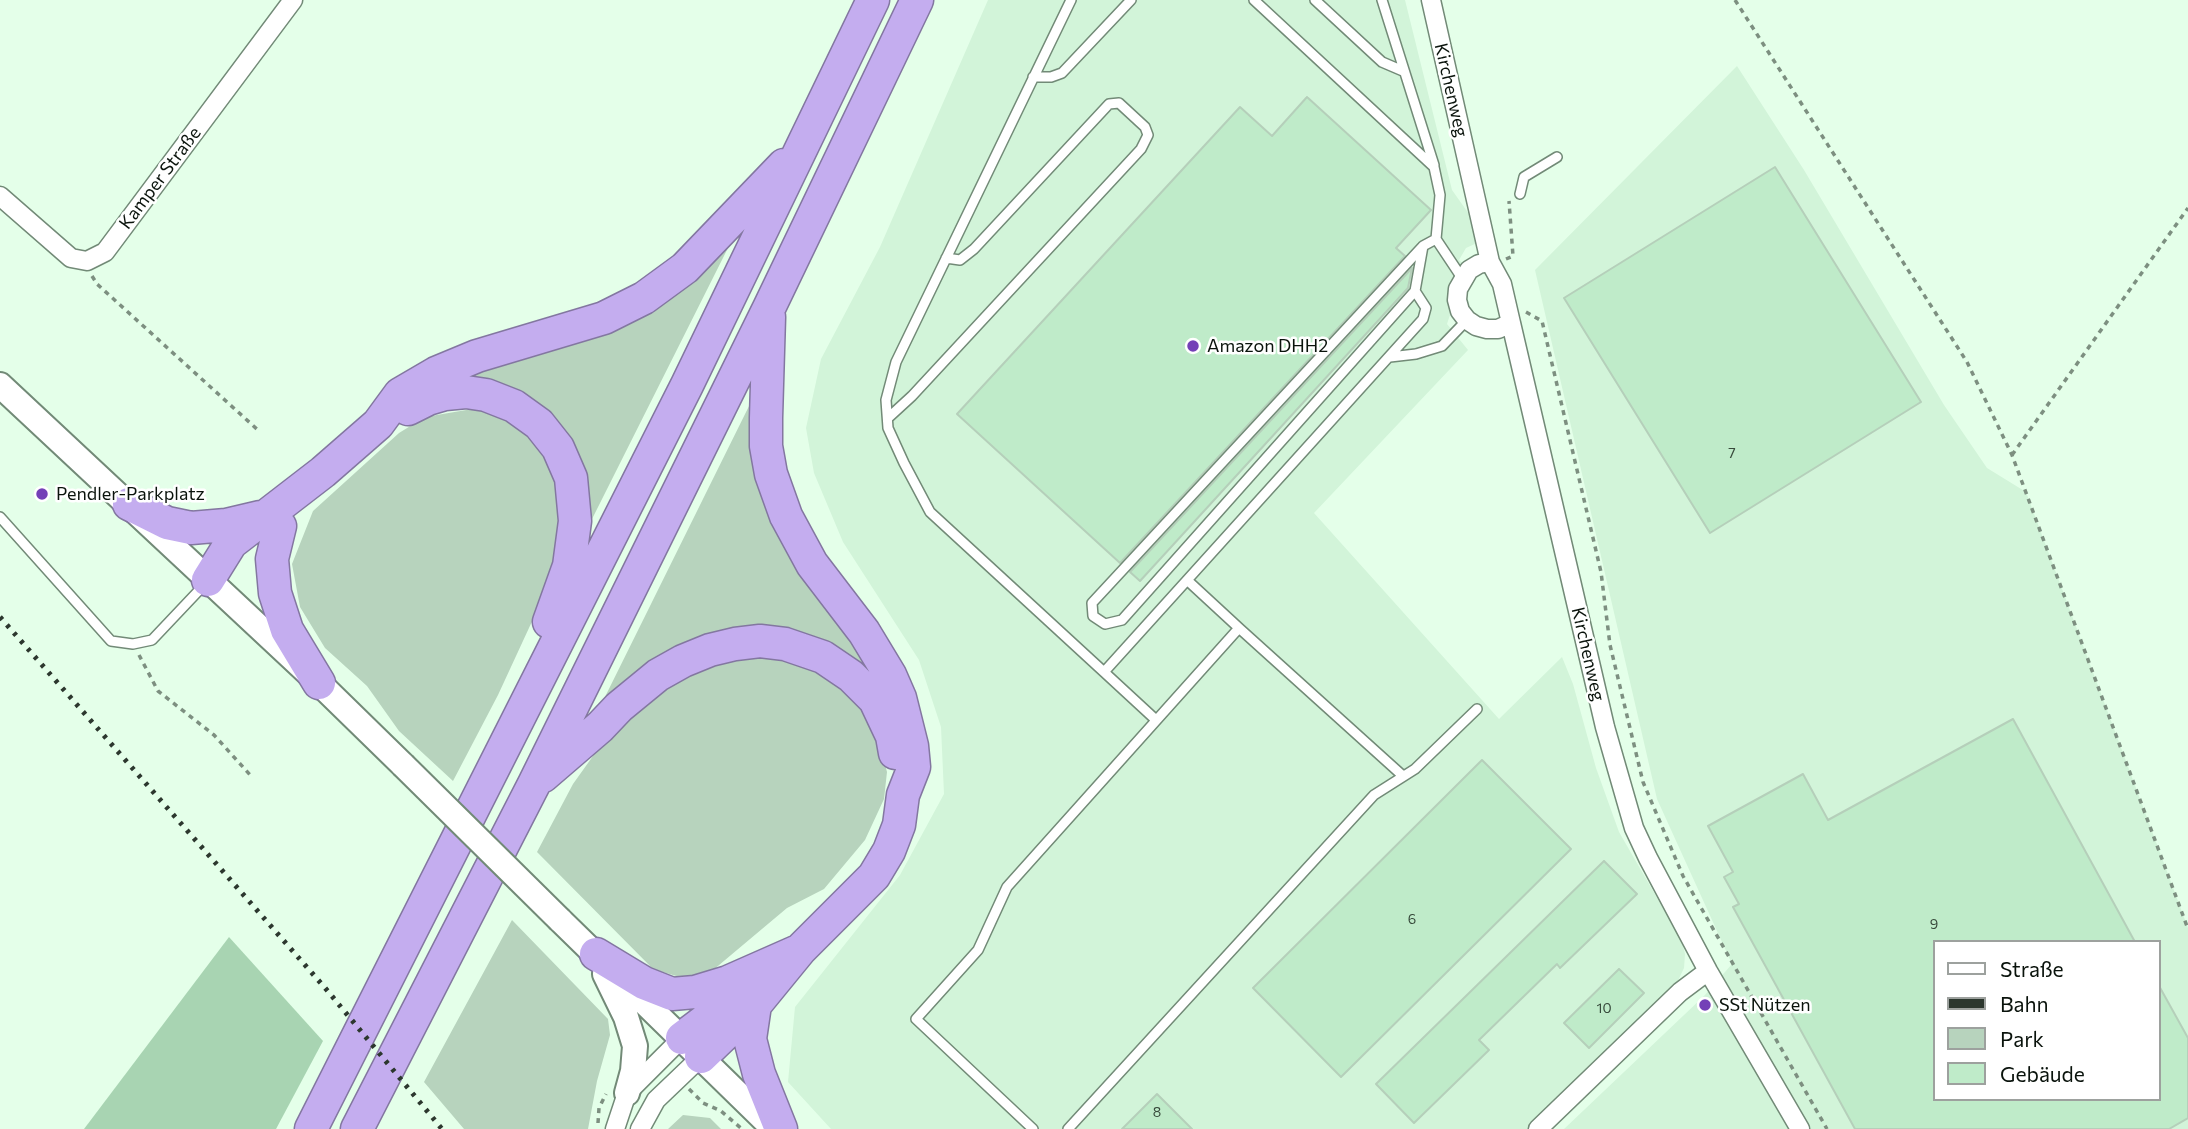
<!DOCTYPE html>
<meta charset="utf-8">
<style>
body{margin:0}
#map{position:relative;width:2188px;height:1129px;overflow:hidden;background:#e4ffe9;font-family:Commissioner,sans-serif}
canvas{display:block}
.legend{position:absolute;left:1933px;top:940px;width:228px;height:161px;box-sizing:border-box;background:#fff;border:2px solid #9da19e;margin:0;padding:9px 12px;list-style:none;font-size:21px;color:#0a130c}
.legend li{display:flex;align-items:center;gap:14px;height:35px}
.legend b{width:35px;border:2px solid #9da19e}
</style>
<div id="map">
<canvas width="2188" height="1129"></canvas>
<ul class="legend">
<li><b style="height:9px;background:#fff"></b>Straße</li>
<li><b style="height:9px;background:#2c372e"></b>Bahn</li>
<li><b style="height:19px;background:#b7d3bd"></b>Park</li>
<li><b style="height:19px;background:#bfebc9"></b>Gebäude</li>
</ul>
</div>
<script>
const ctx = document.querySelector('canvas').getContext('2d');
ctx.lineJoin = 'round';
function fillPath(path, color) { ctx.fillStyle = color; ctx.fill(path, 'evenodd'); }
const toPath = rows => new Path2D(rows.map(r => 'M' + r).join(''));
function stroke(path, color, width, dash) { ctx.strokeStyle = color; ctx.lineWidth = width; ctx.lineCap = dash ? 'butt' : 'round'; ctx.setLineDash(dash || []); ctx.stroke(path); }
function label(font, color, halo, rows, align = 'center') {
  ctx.font = font + ' Commissioner,sans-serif'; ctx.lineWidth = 5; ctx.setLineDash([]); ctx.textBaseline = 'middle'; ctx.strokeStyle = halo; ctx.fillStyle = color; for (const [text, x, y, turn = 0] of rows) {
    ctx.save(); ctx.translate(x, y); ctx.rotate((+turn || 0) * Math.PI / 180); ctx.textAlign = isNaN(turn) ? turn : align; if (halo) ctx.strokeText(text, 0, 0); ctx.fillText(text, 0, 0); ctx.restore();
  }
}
fillPath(toPath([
 [988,0,1405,0,1452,190,1469,214,1479,242,1466,248,1459,260,1466,266,1447,324,1468,350,1314,513,1499,719,1562,657,1573,684,1596,768,1619,832,1682,941,1685,954,1684,968,1675,987,1531,1129,831,1129,788,1082,795,1007,900,875,944,794,941,727,919,660,843,542,814,473,806,428,821,359,880,247],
 [1737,66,1804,170,1944,405,1987,468,2026,492,2188,928,2188,1129,1564,1129,1704,996,1732,964,1657,799,1535,270],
 [1934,942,2158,942,2158,1099,1934,1099]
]), '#d2f4d9');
fillPath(toPath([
 [740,224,588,527,584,478,455,380,510,361,576,343,661,305],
 [753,398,758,460,888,688,790,632,739,627,672,650,600,707],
 [484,407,529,428,551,461,561,492,559,563,498,695,453,781,399,731,367,686,325,648,300,607,292,564,313,511,399,433,425,417],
 [779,651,814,666,853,695,875,727,887,772,884,799,865,840,824,889,787,908,706,976,683,978,653,969,537,852,573,784,608,735,646,699,701,666],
 [512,920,608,1019,610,1035,597,1081,588,1129,464,1129,424,1082],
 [683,1115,710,1118,721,1129,668,1129]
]), '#b7d3bd');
fillPath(toPath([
 [229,937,323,1041,276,1129,84,1129]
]), '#a8d4b2');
const building = toPath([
 [1307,97,1431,210,1396,248,1405,256,1120,563,957,414,1240,107,1272,136,1307,97],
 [1775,167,1921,402,1710,533,1564,298,1775,167],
 [1412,268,1408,288,1140,581,1130,572,1412,268],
 [2013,719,2135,942,1934,942,1934,1099,2158,1099,2158,984,2188,1038,2188,1118,2169,1129,1855,1129,1733,907,1739,904,1724,877,1733,872,1708,826,1803,774,1828,820,2013,719],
 [1482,760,1571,849,1341,1077,1253,988,1482,760],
 [1604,861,1637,894,1560,968,1557,964,1479,1040,1489,1050,1414,1123,1376,1084,1604,861],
 [1619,969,1644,993,1589,1048,1564,1023,1619,969],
 [1157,1094,1192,1129,1122,1129,1157,1094]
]);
fillPath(building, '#bfebc9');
stroke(building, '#b5cfba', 2);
const service = toPath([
 [1071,0,896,362,886,400,888,428,904,463,930,512,1104,672,1423,319,1426,308,1415,291],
 [1254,0,1434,167,1440,195,1436,239,1462,278],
 [1315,0,1382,62,1403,71],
 [1382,0,1434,165],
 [1033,77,1051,77,1062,73,1131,0],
 [1520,194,1524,177,1557,157],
 [1423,246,1092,603,1093,616,1105,624,1122,620,1415,291,1423,246,1436,239],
 [1390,357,1416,354,1442,346,1467,320],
 [888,418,912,396,1141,149,1148,135,1145,127,1119,103,1109,104,974,249,960,260,946,258],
 [0,517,111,641,133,644,152,640,205,584],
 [1187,580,1239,628],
 [1104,672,1156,720],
 [1033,1129,916,1019,978,950,1007,887,1239,628,1403,776],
 [1068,1129,1374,795,1415,769,1477,709]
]);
const minor = toPath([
 [1431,0,1490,262],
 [0,196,71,258,87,261,105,252,293,0],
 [1490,262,1502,284,1511,323,1498,329,1487,329,1476,326,1467,320,1460,311,1457,300,1458,289,1469,270,1479,264,1490,262],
 [1511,323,1605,727,1634,828,1648,858,1708,971,1800,1129],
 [615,1129,627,1093,682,1038],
 [640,1129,656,1100,701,1057],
 [1538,1129,1680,992,1708,971]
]);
const secondary = toPath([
 [0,385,319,683,403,765],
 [560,920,774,1129],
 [605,974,626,1017,635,1046,633,1071,627,1093]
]);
const motorway = toPath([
 [408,409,428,399,445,394,466,392,486,395,514,406,539,424,558,448,571,478,575,521,569,566,549,622],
 [129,504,167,523,191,528,226,525,260,517],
 [280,526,272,559,275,593,287,630,319,683],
 [208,580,231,543,323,472,378,424,400,394,436,373,477,356,604,318,644,298,685,268,784,165],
 [543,776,600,727,619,707,658,675,683,661,710,650,735,644,760,641,785,644,823,657,851,676,875,700,892,736,895,753],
 [596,954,644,983,672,994,695,992,728,982,796,952],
 [755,1005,750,1039,759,1074,781,1129],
 [682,1038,751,986],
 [701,1057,755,1005,800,950,874,876,889,851,899,825,903,795,914,767,912,746,900,698,890,675,864,632,812,564,786,516,771,474,766,446,766,418,769,317],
 [311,1129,687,385,873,0],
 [357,1129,534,784,769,308,917,0]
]);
stroke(service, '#728a77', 12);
stroke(minor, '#728a77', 21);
stroke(secondary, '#728a77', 28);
stroke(motorway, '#8377a0', 35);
stroke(toPath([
 [1735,0,1967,362,2012,455,2188,929],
 [1506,259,1513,256,1509,201],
 [92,276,97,284,259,431],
 [1526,312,1542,321,1601,572,1610,645,1643,782,1683,876,1827,1129],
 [2012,455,2188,208],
 [139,655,158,691,214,735,252,777],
 [689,1089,703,1103,721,1111,742,1129],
 [598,1123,599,1108,606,1094]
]), '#7d8f80', 3.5, [5, 5]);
stroke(service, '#fff', 9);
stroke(minor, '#fff', 18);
stroke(secondary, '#fff', 24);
stroke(motorway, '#c4adef', 32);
stroke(toPath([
 [0,617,326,989,442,1129]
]), '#2c372e', 5, [3.5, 7]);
const secondaryBridge = toPath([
 [403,765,560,920]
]);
stroke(secondaryBridge, '#728a77', 28, []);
stroke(secondaryBridge, '#fff', 24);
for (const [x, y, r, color] of [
 [1193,346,7,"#7440b7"],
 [42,494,7,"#7440b7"],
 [1705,1005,7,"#7440b7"]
]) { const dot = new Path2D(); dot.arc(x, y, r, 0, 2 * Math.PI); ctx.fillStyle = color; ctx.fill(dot); stroke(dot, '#fff', 2.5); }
label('14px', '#37493b', null, [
 ["7",1732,453],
 ["6",1412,919],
 ["9",1934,924],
 ["10",1604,1008],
 ["8",1157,1112]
]);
label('18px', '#0a130c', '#fff', [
 ["Kirchenweg",1451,90,77],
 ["Kamper Straße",160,178,-53],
 ["Kirchenweg",1588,654,77]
]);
label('18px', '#0a130c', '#fff', [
 ["Amazon DHH2",1207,346],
 ["Pendler-Parkplatz",56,494],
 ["SSt Nützen",1719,1005]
], 'left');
</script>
